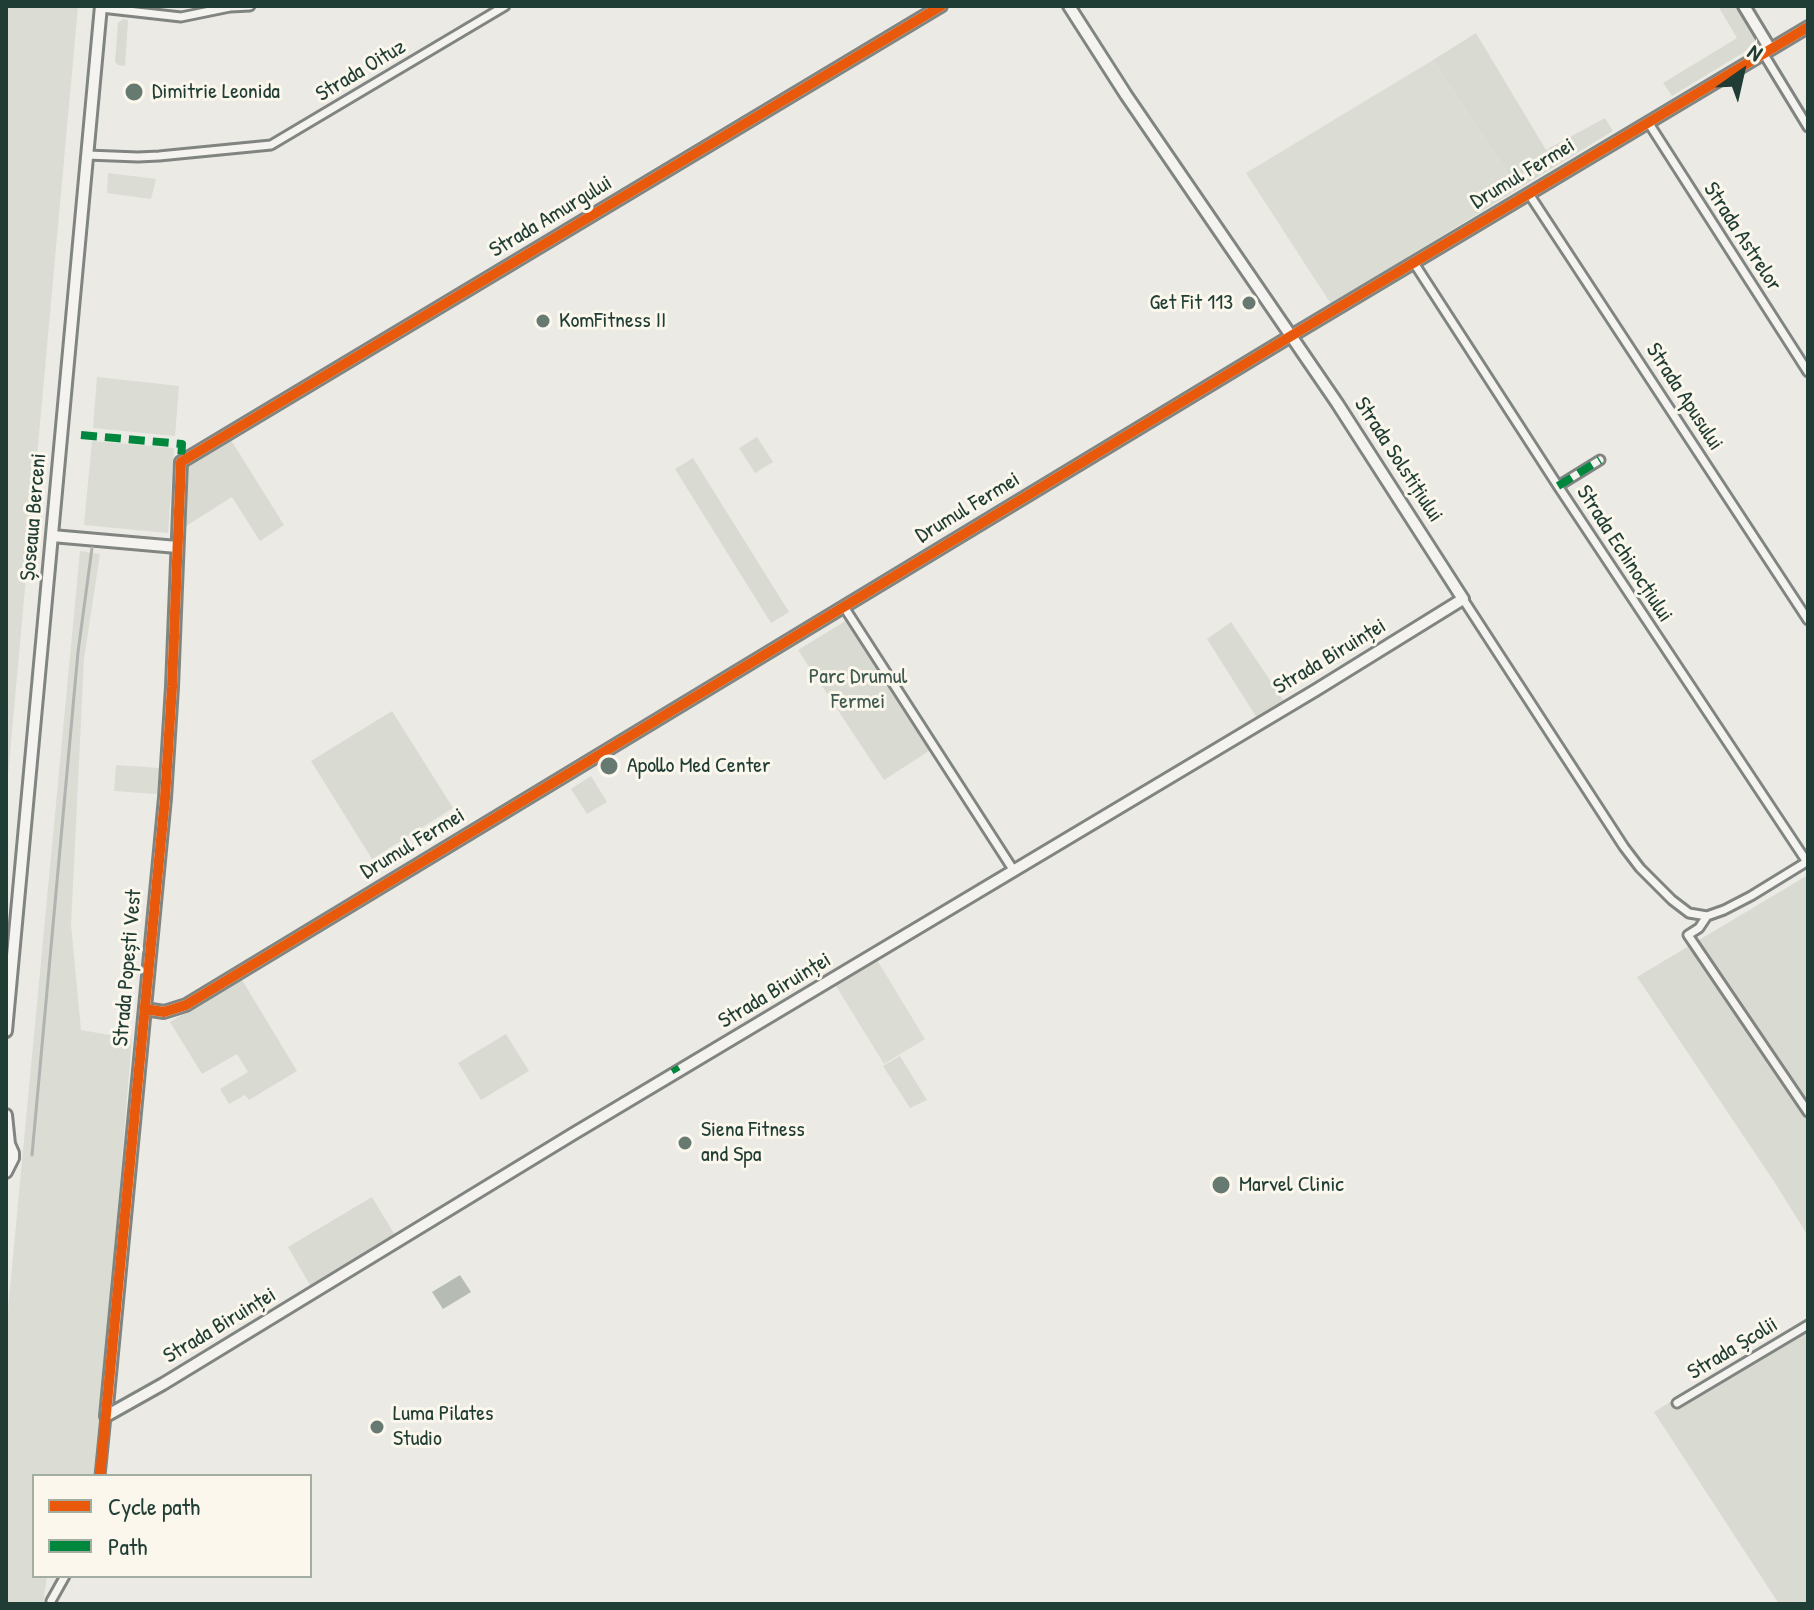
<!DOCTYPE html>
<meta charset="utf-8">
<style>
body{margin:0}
#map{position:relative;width:1814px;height:1610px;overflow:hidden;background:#ebeae4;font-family:"Patrick Hand",sans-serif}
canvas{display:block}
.frame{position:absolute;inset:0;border:8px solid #1f3d34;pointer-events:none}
.legend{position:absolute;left:32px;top:1474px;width:280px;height:104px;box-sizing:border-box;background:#fbf7ec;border:2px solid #a3ada2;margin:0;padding:10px 14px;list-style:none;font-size:24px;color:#1f3d34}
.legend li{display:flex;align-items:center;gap:16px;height:40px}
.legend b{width:40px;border:2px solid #a3ada2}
.north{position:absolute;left:1702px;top:32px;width:80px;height:80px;-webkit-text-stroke:6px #fbf7ec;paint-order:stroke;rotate:34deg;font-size:22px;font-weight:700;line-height:32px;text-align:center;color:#1f3d34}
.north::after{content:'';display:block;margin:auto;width:28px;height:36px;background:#1f3d34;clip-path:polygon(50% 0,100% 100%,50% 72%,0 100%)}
</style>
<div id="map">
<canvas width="1814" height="1610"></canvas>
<div class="frame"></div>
<ul class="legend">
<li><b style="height:10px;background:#e8590c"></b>Cycle path</li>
<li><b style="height:10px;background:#00873e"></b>Path</li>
</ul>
<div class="north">N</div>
</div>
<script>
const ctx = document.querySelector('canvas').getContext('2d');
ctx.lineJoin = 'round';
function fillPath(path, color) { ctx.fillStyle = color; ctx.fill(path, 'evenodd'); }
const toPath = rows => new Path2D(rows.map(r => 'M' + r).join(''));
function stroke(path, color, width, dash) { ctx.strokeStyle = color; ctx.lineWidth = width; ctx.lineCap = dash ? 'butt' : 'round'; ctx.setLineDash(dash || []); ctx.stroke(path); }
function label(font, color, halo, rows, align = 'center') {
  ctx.font = font + ' "Patrick Hand",sans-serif'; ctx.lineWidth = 6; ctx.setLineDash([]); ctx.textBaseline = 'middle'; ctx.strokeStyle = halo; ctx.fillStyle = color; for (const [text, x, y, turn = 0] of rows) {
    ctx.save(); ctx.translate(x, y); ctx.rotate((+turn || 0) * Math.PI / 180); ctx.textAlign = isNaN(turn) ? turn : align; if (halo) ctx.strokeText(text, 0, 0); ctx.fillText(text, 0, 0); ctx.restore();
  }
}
fillPath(toPath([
 [6,6,78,6,6,797],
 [1433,60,1518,189,1331,304,1246,173],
 [108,173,156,179,151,199,107,193],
 [97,377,179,386,175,436,93,428],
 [92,441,174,448,168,533,84,525],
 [80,551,100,554,84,659,71,925,81,1030,132,1039,95,1476,34,1476,34,1576,47,1576,43,1604,6,1604,6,1330],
 [116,765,159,768,157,794,114,791],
 [877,960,925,1039,884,1064,836,986]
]), '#dbdcd3');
fillPath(toPath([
 [1718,6,1736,6,1759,43,1672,96,1663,83,1737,38],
 [123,19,128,20,125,66,118,65,115,62,118,23],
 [1476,33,1546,150,1605,118,1613,131,1518,189,1433,60],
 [757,437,773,462,755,473,739,448],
 [231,440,284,525,260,541,232,497,183,528,186,467],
 [693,458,789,612,771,623,675,469],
 [847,620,932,749,884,780,798,650],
 [1231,622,1284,701,1257,718,1207,639],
 [392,711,453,808,372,859,311,761],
 [591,776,607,802,587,814,571,789],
 [1808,875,1808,1236,1775,1183,1637,977],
 [242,980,297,1071,249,1100,245,1095,229,1104,220,1089,248,1072,237,1054,202,1074,170,1022],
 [506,1034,529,1071,481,1100,458,1063],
 [900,1056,927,1100,910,1108,883,1066],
 [372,1197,395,1235,310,1285,288,1247],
 [1808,1317,1808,1604,1779,1604,1654,1412]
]), '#d9dbd2');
fillPath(toPath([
 [460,1275,471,1292,443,1309,432,1292]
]), '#b6bcb4');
const street = toPath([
 [101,8,181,17,230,7,250,6],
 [1763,53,1808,127],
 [1648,122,1808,372],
 [87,155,138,157,159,156,271,145,505,6],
 [1529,194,1808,620],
 [1414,263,1558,486,1807,862],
 [1558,486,1600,460],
 [1463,599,1624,847,1640,868,1672,900,1689,913,1707,916],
 [844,607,1014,871],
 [1808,861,1751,896,1724,910,1707,916,1699,928,1688,935,1808,1112],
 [1677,1403,1808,1325],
 [100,1476,106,1416],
 [51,1601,65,1576]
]);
const secondary = toPath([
 [1744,6,1770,49],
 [52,536,177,547],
 [145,1009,164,1012,186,1005,1291,336,1808,27],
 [6,1031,101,6],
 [6,1115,9,1144,13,1153,13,1158,6,1172],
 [106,1416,163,1384,573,1134,1316,690,1463,599,1337,403,1126,95,1069,6],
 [106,1416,165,798,172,687,181,462,941,6]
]);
stroke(street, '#808581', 13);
stroke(secondary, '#808581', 16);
stroke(street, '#f4f3ef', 7);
stroke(secondary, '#f4f3ef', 10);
stroke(toPath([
 [32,1155,78,652,92,548]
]), '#b0b3af', 3);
stroke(toPath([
 [81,435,182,444,181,462],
 [1558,486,1600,460],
 [674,1067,677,1072]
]), '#00873e', 8, [16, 8]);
stroke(toPath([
 [145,1009,164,1012,186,1005,1291,336,1808,27],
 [100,1476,165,798,172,687,181,462,941,6]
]), '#e8590c', 10);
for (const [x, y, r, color] of [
 [134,92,10,"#667a72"],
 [1249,303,8,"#667a72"],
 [543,321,8,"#667a72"],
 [609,766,10,"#667a72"],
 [685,1143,8,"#667a72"],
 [1221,1185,10,"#667a72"],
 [377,1427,8,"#667a72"]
]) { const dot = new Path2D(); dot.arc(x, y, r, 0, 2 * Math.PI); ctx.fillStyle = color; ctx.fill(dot); stroke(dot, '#fbf7ec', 3); }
label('22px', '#1f3d34', '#fbf7ec', [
 ["Strada Oituz",361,71,-31],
 ["Drumul Fermei",1523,174,-31],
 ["Strada Amurgului",551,217,-31],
 ["Strada Astrelor",1742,237,57],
 ["Strada Apusului",1684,397,57],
 ["Strada Solstițiului",1398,460,57],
 ["Drumul Fermei",968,508,-31],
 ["Șoseaua Berceni",34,517,-85],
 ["Strada Echinocțiului",1624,554,57],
 ["Strada Biruinței",1330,657,-31],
 ["Drumul Fermei",413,844,-31],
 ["Strada Popești Vest",128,968,-85],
 ["Strada Biruinței",775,991,-31],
 ["Strada Biruinței",220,1326,-31],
 ["Strada Școlii",1733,1349,-31]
]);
label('22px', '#1f3d34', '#fbf7ec', [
 ["Dimitrie Leonida",152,92],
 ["Get Fit 113",1233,303,"right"],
 ["KomFitness II",559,321],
 ["Apollo Med Center",627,766],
 ["Siena Fitness",701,1130],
 ["and Spa",701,1155],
 ["Marvel Clinic",1239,1185],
 ["Luma Pilates",393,1414],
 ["Studio",393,1439]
], 'left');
label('22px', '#415a51', '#fbf7ec', [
 ["Parc Drumul",858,677],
 ["Fermei",858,702]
]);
</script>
